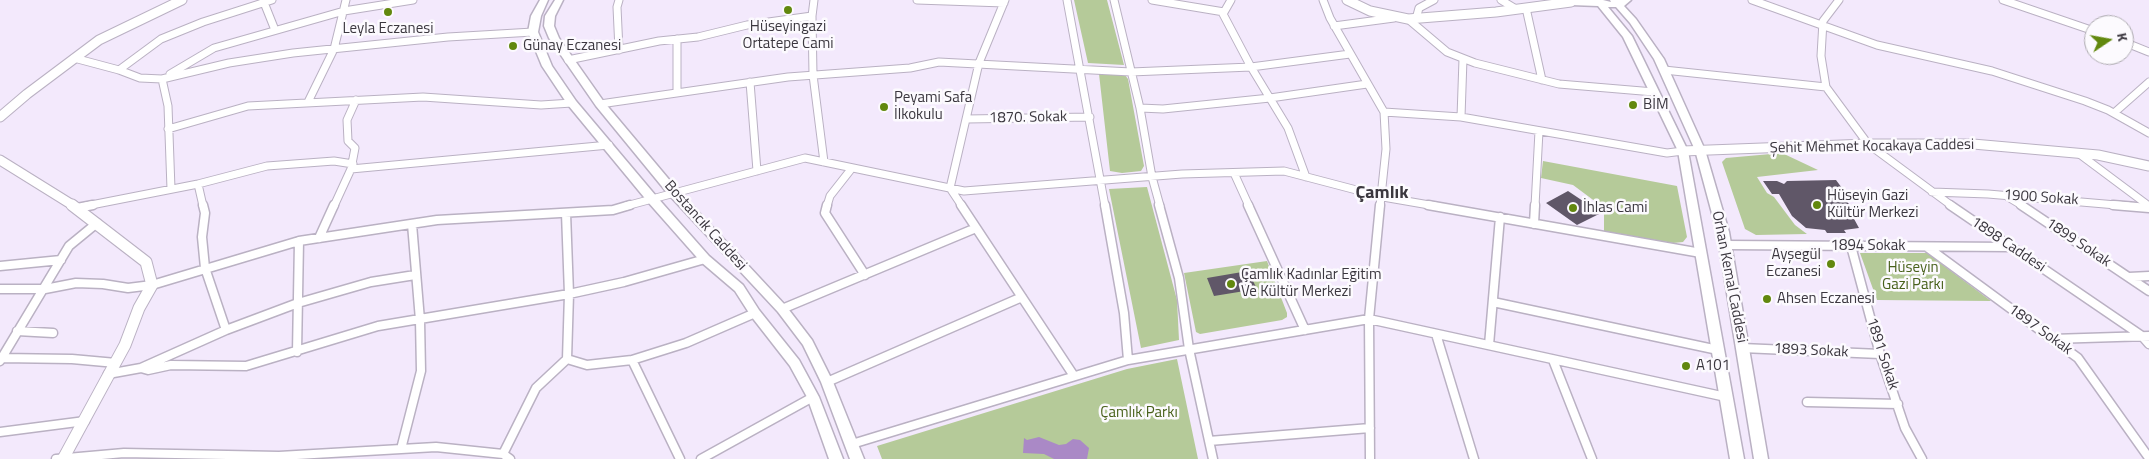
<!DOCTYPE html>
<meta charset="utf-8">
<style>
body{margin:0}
#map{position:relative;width:2149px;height:459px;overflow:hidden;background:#f3e9fc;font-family:"Titillium Web",sans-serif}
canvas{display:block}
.north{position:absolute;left:2084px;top:15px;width:50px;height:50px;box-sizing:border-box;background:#fcfafe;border:1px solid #afacb2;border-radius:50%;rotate:78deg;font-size:14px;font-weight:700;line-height:20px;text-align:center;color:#3b373f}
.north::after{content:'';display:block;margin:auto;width:18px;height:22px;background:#62880e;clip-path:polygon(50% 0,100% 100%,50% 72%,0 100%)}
</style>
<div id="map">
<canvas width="2149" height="459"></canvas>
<div class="north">K</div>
</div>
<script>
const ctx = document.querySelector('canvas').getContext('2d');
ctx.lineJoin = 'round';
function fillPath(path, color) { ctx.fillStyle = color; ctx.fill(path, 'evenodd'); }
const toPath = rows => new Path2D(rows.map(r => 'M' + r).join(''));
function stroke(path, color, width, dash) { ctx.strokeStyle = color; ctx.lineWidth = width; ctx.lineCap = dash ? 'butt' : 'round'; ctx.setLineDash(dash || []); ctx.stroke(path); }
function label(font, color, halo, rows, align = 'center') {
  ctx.font = font + ' "Titillium Web",sans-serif'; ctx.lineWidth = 5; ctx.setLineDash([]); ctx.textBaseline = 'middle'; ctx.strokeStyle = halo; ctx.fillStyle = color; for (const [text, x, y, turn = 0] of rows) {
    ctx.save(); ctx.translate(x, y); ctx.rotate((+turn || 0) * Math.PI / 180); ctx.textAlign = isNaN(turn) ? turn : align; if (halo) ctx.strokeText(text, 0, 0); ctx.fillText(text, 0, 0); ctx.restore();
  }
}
fillPath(toPath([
 [1074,0,1107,0,1124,65,1088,63],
 [1099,74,1125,75,1128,79,1144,166,1141,171,1122,173,1110,171],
 [1782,153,1818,170,1757,177,1767,193,1774,197,1795,225,1807,234,1756,235,1745,229,1722,162,1726,158],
 [1543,161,1677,186,1687,237,1683,242,1673,243,1604,231,1604,208,1573,185,1541,178],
 [1147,187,1177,300,1179,340,1141,348,1109,189],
 [1860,253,1927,253,1991,301,1877,300],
 [1267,261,1287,313,1287,317,1282,320,1200,334,1196,332,1184,273],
 [1177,359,1198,459,882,459,877,446,1127,369]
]), '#b5ca99');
fillPath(toPath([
 [1039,437,1059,445,1066,444,1073,439,1080,440,1089,448,1087,459,1054,459,1044,454,1023,453,1024,438,1027,440]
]), '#aa89c6');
fillPath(toPath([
 [1836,180,1845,192,1842,194,1857,216,1853,217,1859,228,1844,230,1846,233,1827,233,1825,230,1806,228,1792,216,1779,194,1772,194,1763,181,1777,181,1784,184,1787,181],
 [1568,191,1601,213,1577,225,1546,203],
 [1248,271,1257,289,1214,296,1207,278]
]), '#605768');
const minorFar1 = toPath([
 [263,0,275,30],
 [619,0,617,7,619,50],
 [814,0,812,16,813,75,824,162],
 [917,0,1004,3],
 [1067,0,1105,206],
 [1114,0,1140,108,1152,177,1160,206],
 [1152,0,1224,12],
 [1231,0,1223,14,1251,67,1288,128,1306,177],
 [1323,0,1330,18,1384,112,1386,149,1380,206],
 [1501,0,1516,9],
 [1752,0,1877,45,1992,71,2085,101,2108,110,2149,133],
 [1839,0,1823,21,1821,56,1826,87,1868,144,1952,206],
 [2003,0,2094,31],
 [1526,8,1542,80],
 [1408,19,1447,52,1475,63,1559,84,1654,92],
 [1416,19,1419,8,1434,0],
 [1334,26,1394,18],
 [677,39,677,92],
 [2124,42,2149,52],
 [74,58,119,70,140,78,162,79,229,63,293,53,448,37,533,32],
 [568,60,659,41,698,37,747,25,812,16],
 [119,70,161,39,203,22,272,0],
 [1664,70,1826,87],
 [170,74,214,48,344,11,413,0],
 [162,79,168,106,171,189],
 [750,82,757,171],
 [308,102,334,49,346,0],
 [600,104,788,77,910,68,939,62,1131,72,1251,67,1350,54],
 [1140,108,1163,109,1270,98,1367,84],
 [1384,112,1461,117,1667,153,1683,151],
 [2114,113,2149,82],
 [1461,117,1463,59],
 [967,119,1090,117],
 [168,129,248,106,423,97,541,105,572,103],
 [2078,153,2149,206],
 [351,169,609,145],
 [1234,173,1249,206],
 [198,184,203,206],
 [1932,192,1988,194,2128,206],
 [2008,197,2023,206],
 [86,206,198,184,267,166,334,161,353,164],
 [334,206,351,169,355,148,348,141,347,120,356,100],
 [626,206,805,158,964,191,1182,174,1284,171,1383,197,1435,206],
 [827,206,830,196,852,168],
 [962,206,950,188,979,63,1005,0],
 [1535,206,1539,131]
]);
const minor = toPath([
 [203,205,205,213,202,237,205,268,226,330],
 [827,205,825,213,865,275],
 [961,205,1074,376],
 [1105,205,1124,313,1128,360],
 [1159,205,1179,278,1189,349,1213,459],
 [1248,205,1305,330],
 [1428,205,1701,253],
 [1950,205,2142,336,2149,344],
 [2021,205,2149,291],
 [2113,205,2149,208],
 [77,208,93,205],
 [1534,224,1535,205],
 [319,238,334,205],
 [1726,245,2011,247],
 [1851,246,1880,354,1905,428,1922,459],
 [1927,247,2078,358,2149,458],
 [0,266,61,260],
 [2129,277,2149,276],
 [0,289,45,289,76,283,103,284,128,288,152,285,299,241,437,220,613,210,630,205],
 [1493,302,1718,350],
 [782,309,976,228],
 [17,331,53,333],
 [1436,334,1474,459],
 [2052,339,2149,336],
 [1489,345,1500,217],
 [1742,348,1880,354],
 [297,352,299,241],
 [1,358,72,359,116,363],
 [567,359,587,365,632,360,686,343,755,313],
 [632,360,680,459],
 [1553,360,1592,459],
 [0,361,69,246,97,223],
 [141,368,148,370,171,365,246,366,378,326,569,294,624,282,705,259],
 [108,374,141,368,226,330,298,303,371,282,415,275],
 [827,382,1022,297],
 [1807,402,1898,404],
 [0,432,85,421],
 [1209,441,1370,428],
 [852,444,1128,360,1369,319,1726,397],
 [401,449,421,371,420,320,412,224],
 [503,454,536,388,567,359,569,294,566,213],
 [56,459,124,453,279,456,436,447,503,454,510,459],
 [701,459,813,397],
 [1370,459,1369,319,1380,205]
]);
const tertiaryFar1 = toPath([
 [1347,0,1370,11,1408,19,1496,12,1571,2],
 [0,117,27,94,99,40,182,0],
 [1683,151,1868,144,1973,144,2098,155,2149,166],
 [0,160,74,206]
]);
const tertiary = toPath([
 [63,459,125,345,139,308,152,285,146,262,72,205]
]);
const secondary = toPath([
 [540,0,548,0,541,16,538,32,552,66,576,101,656,196,709,256,743,285,759,310,799,360,819,397,843,459,829,459,807,397,790,366,751,316,735,291,701,262,648,202,568,105,542,66,528,32,531,16,540,0],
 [555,0,563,0,555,16,554,26,559,38,604,102,677,189,786,306,812,340,833,382,864,459,850,459,821,382,803,345,778,312,669,195,596,106,549,38,544,26,545,16,555,0],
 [1568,0,1603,0,1611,2,1610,0,1631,0,1624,6,1636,19,1664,59,1705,150,1729,232,1768,459,1754,459,1717,232,1695,150,1654,59,1630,23,1616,7,1608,7,1632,36,1688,151,1744,459,1730,459,1678,151,1623,37,1598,6,1571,5,1567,2,1568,0]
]);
stroke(minorFar1, '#bab1c3', 9);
stroke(minor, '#bab1c3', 11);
stroke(tertiaryFar1, '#bab1c3', 11);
stroke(tertiary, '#bab1c3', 13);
stroke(secondary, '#bab1c3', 3);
stroke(minorFar1, '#fff', 7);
stroke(minor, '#fff', 8);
stroke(tertiaryFar1, '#fff', 9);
stroke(tertiary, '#fff', 11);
fillPath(secondary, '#fff');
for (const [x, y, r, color] of [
 [788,10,5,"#62880e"],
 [388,12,5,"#62880e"],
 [513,46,5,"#62880e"],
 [1633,105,5,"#62880e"],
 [884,107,5,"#62880e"],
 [1817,205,5,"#62880e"],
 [1573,208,5,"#62880e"],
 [1831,264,5,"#62880e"],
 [1231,284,5,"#62880e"],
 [1767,299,5,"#62880e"],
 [1686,366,5,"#62880e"]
]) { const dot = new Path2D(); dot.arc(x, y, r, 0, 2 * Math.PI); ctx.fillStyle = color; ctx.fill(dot); stroke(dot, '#fcfafe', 2); }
label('15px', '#3b373f', '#fcfafe', [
 ["Hüseyingazi",788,27,"center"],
 ["Ortatepe Cami",788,44,"center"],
 ["Leyla Eczanesi",388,29,"center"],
 ["Günay Eczanesi",523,46],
 ["Peyami Safa",894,98],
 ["İlkokulu",894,115],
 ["BİM",1643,105],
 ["Hüseyin Gazi",1827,196],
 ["Kültür Merkezi",1827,213],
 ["İhlas Cami",1583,208],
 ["Ayşegül",1821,255,"right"],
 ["Eczanesi",1821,272,"right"],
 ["Çamlık Kadınlar Eğitim",1241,275],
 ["Ve Kültür Merkezi",1241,292],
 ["Ahsen Eczanesi",1777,299],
 ["A101",1696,366]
], 'left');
label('15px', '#3b373f', '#fcfafe', [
 ["1870. Sokak",1028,118,-1],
 ["Şehit Mehmet Kocakaya Caddesi",1872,147,-1],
 ["1900 Sokak",2041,198,4],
 ["Bostancık Caddesi",705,226,48],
 ["1899 Sokak",2078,243,34],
 ["1898 Caddesi",2008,245,34],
 ["1894 Sokak",1868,246],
 ["Orhan Kemal Caddesi",1729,277,79],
 ["1897 Sokak",2040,330,36],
 ["1893 Sokak",1811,351,3],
 ["1891 Sokak",1882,354,72]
]);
label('15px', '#48611b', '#fcfafe', [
 ["Hüseyin",1913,268],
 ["Gazi Parkı",1913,285],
 ["Çamlık Parkı",1139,413]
]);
label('bold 18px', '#3b373f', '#fcfafe', [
 ["Çamlık",1382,194]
]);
</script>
